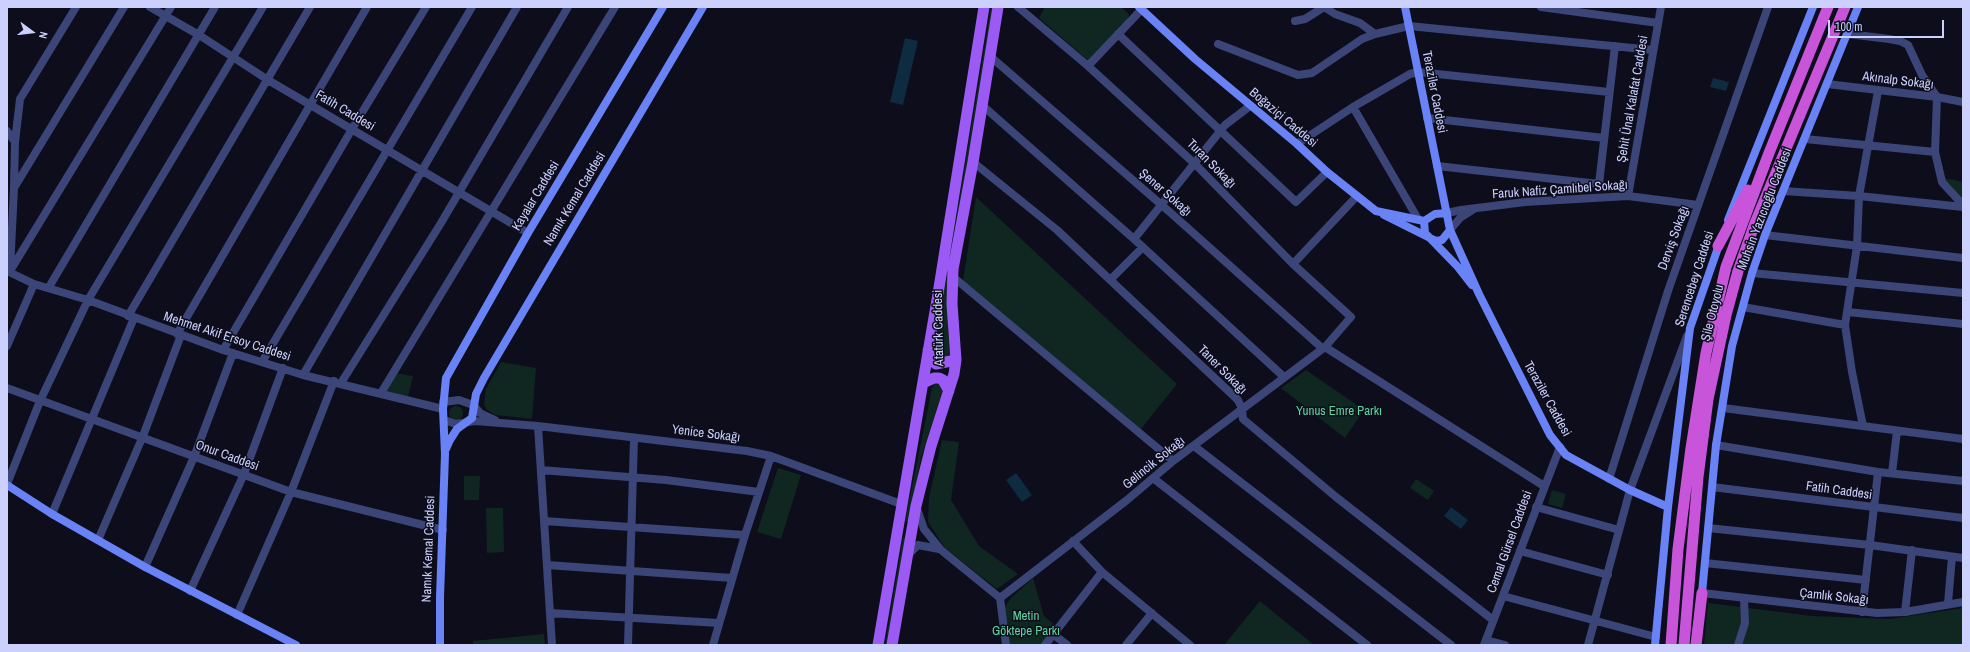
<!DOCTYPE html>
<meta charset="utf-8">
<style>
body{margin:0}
#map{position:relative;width:1970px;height:652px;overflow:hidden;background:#0d0d1c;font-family:"Archivo Narrow",sans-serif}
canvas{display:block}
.frame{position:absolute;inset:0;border:8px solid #cbd0fc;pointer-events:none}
.north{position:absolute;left:12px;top:12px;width:40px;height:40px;-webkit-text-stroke:3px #0d0d1c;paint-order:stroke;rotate:105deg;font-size:11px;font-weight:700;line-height:16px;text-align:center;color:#cbd0fc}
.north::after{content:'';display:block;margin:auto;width:14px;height:18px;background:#cbd0fc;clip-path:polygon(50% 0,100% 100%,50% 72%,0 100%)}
.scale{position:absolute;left:1828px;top:20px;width:116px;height:18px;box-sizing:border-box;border:2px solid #cbd0fc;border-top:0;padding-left:5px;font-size:12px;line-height:14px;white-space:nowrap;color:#cbd0fc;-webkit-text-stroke:3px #0d0d1c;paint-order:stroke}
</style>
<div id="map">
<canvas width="1970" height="652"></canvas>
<div class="frame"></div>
<div class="north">N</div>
<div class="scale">100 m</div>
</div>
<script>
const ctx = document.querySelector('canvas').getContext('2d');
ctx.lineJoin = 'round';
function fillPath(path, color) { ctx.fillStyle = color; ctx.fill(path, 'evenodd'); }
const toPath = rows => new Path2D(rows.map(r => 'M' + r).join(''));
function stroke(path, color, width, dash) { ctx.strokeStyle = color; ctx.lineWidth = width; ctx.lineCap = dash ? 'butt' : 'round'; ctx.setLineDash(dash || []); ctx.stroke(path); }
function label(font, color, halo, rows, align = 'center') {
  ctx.font = font + ' "Archivo Narrow",sans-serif'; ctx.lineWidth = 3; ctx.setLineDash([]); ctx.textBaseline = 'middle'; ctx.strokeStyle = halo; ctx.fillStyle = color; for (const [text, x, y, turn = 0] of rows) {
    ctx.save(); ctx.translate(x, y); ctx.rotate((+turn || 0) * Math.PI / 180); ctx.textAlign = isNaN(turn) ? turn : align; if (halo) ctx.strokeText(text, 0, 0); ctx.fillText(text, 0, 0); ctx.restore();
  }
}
fillPath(toPath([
 [991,7,995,7,948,328,950,354,947,359,939,360,934,354],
 [1045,7,1121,7,1129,14,1127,21,1089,61,1039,18],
 [1944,178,1963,182,1963,200],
 [976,197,1177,384,1141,429,963,281],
 [501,362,536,368,532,419,495,415,486,409,484,403,486,389],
 [1306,370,1364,410,1345,438,1281,388],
 [395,373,413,376,408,397,387,392],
 [940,382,943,389,921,458,909,522,905,521,932,388,935,383],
 '449 413a7 7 0 1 1 14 0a7 7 0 1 1-14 0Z',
 [942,440,959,442,951,500,979,546,1018,574,997,589,945,548,928,522,929,498],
 [778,468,801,475,781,539,757,532],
 [464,476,480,476,479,500,464,500],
 [1416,479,1434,491,1428,500,1410,488],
 [1552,490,1566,494,1562,508,1548,504],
 [486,508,503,508,504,552,487,553],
 [903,537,906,538,889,645,885,645],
 [1033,578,1044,616,1056,626,1042,645,1008,645,1004,608,1011,598],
 [1260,601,1314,645,1224,645],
 [1708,603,1812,616,1890,619,1963,608,1963,645,1704,645],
 [544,634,545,645,473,645,473,641]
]), '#102621');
fillPath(toPath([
 [905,38,918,41,903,105,890,102],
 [1713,78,1729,82,1726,91,1710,87],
 [1016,473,1032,495,1022,502,1006,480],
 [1451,507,1468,520,1461,529,1444,516]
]), '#0e2b3f');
stroke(toPath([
 [150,7,199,35,268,80,528,233],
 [1324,7,1335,14,1360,23,1375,34],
 [1541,7,1658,23],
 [1295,21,1305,19,1324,7],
 [1118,34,1296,202,1327,172],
 [1848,34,1889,39,1900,41,1908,45,1922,75,1937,97,1935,152,1942,182,1963,205],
 [1218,44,1298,75,1312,73,1362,39,1375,34,1409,26,1653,50],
 [991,57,1172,214,1322,348],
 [1088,66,1142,9],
 [983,106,1134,239,1284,377],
 [1353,107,1418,219],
 [1427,118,1604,138],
 [7,131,15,142],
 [1805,139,1935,152],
 [1297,144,1353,107,1410,74,1418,72,1609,92],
 [973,162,1057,230,1238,400,1242,409,1243,419,1336,497,1493,620],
 [1437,166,1599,184,1615,46],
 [14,186,15,142,20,99,76,7],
 [1783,191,1859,196,1963,207],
 [1765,235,1963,258],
 [1134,239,1225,125,1250,106],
 [1293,264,1357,196],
 [10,270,14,188,124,7],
 [7,271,34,284,88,300,223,350,303,375,443,409],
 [10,271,171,7],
 [1752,273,1963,293],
 [952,276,1173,461],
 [1110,280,1143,247],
 [49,287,215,7],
 [1743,307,1845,325],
 [1848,312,1963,324],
 [128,316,310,7],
 [177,334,367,7],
 [7,346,34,284],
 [1325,347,1544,486],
 [223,350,352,129,426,7],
 [262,362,472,7],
 [303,375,517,7],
 [341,383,441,223,568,7],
 [7,388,291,492,443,530],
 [381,393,615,7],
 [443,402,459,400,473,405,480,413,495,420],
 [1723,408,1963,439],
 [444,420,456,424,475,421,538,426,747,451,771,456,901,504],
 [538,426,552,645],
 [1863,426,1852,372,1845,325,1857,246,1859,196,1878,91],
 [1716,445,1878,472,1963,481],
 [1194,446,1451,645],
 [541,470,666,480,759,492],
 [1892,473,1897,431],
 [1153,478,1367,645],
 [7,484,40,401,88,300,263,7],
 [1536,507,1619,530],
 [917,509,924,529,941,550,1000,598,1006,645],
 [52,514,134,318],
 [544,521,745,535],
 [1708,528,1870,545,1963,558],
 [98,540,143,436,181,335],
 [1073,541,1102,572,1190,645],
 [1520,551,1608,575],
 [908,555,918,545,939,549],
 [1705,563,1866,580],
 [547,565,732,578],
 [145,567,194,457,233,353],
 [190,591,244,474,283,368],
 [1503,596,1656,637],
 [1000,598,1127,500,1173,461,1325,347,1351,317,1293,264,1195,164,1088,66,1018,7],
 [1948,603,1952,557],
 [1862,612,1878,472],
 [1905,612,1912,550],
 [550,613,719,623],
 [237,615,291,492,334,381],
 [1053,634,1067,645],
 [1486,640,1505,645],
 [628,645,634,438],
 [713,645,745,535,771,456],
 [1045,645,1102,572],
 [1126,645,1152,613],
 [1588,645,1630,490,1687,336],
 [1738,645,1745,623,1744,599]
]), '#3b4578', 8);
stroke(toPath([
 [1827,84,1937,97,1963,102],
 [1628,196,1661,7],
 [1447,213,1461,210,1525,202,1628,196,1698,205],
 [1450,230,1460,218,1474,209],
 [1609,479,1668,291,1768,7],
 [1712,487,1963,518],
 [1702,593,1877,613,1905,612,1963,602],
 [1484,645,1560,447]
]), '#3b4578', 8);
stroke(toPath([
 [1139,7,1195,59,1297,144,1327,172,1376,211,1424,221],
 [1405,7,1450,230,1479,294,1550,435,1566,455,1630,490,1668,507],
 [1384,215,1436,241,1442,240,1450,230],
 [1728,220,1813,7],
 [1424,221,1425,233,1458,267,1472,285],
 [1424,221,1435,214,1447,213],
 [446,449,450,440,457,429,472,418,476,394,484,378,703,7],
 [7,485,52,514,145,567,296,645],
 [1702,593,1716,445,1732,346,1752,273,1765,235,1858,7],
 [440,645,440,597,445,454,443,409,446,378,528,233,663,7],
 [1655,645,1668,507,1690,328,1720,242]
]), '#6982f5', 8);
stroke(toPath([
 [928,350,930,358,936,364,956,360],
 [923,383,934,378,939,378,943,380,949,391],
 [878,645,938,294,984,7],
 [892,645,916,506,931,446,954,374,956,360,952,304,953,269,973,162,998,7]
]), '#9b5af4', 11);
stroke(toPath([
 [1718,246,1748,190],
 [1671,645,1678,549,1691,448,1706,353,1726,267,1769,153,1828,7],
 [1684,645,1698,477,1708,399,1726,315,1738,271,1755,223,1845,7],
 [1696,645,1702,593]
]), '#c854da', 11);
label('13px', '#cbd0fc', '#0d0d1c', [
 ["Akınalp Sokağı",1898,81,7],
 ["Teraziler Caddesi",1434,92,79],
 ["Şehit Ünal Kalafat Caddesi",1633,99,-80],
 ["Fatih Caddesi",345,111,31],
 ["Boğaziçi Caddesi",1283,118,40],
 ["Turan Sokağı",1211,164,45],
 ["Faruk Nafiz Çamlıbel Sokağı",1560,190,-4],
 ["Şener Sokağı",1165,193,41],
 ["Kayalar Caddesi",536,196,-59],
 ["Namık Kemal Caddesi",575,199,-59],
 ["Muhsin Yazıcıoğlu Caddesi",1765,209,-69],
 ["Derviş Sokağı",1674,238,-70],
 ["Serencebey Caddesi",1695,279,-72],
 ["Şile Otoyolu",1713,313,-76],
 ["Atatürk Caddesi",939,328,-91],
 ["Mehmet Akif Ersoy Caddesi",227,337,18],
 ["Taner Sokağı",1222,370,45],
 ["Teraziler Caddesi",1547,399,61],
 ["Yenice Sokağı",706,434,7],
 ["Onur Caddesi",227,456,20],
 ["Gelincik Sokağı",1154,463,-39],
 ["Fatih Caddesi",1839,491,8],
 ["Cemal Gürsel Caddesi",1510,542,-70],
 ["Namık Kemal Caddesi",429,549,-88],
 ["Çamlık Sokağı",1834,597,6]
]);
label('13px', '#5dd69f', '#0d0d1c', [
 ["Yunus Emre Parkı",1339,412],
 ["Metin",1026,617],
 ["Göktepe Parkı",1026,632]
]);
</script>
